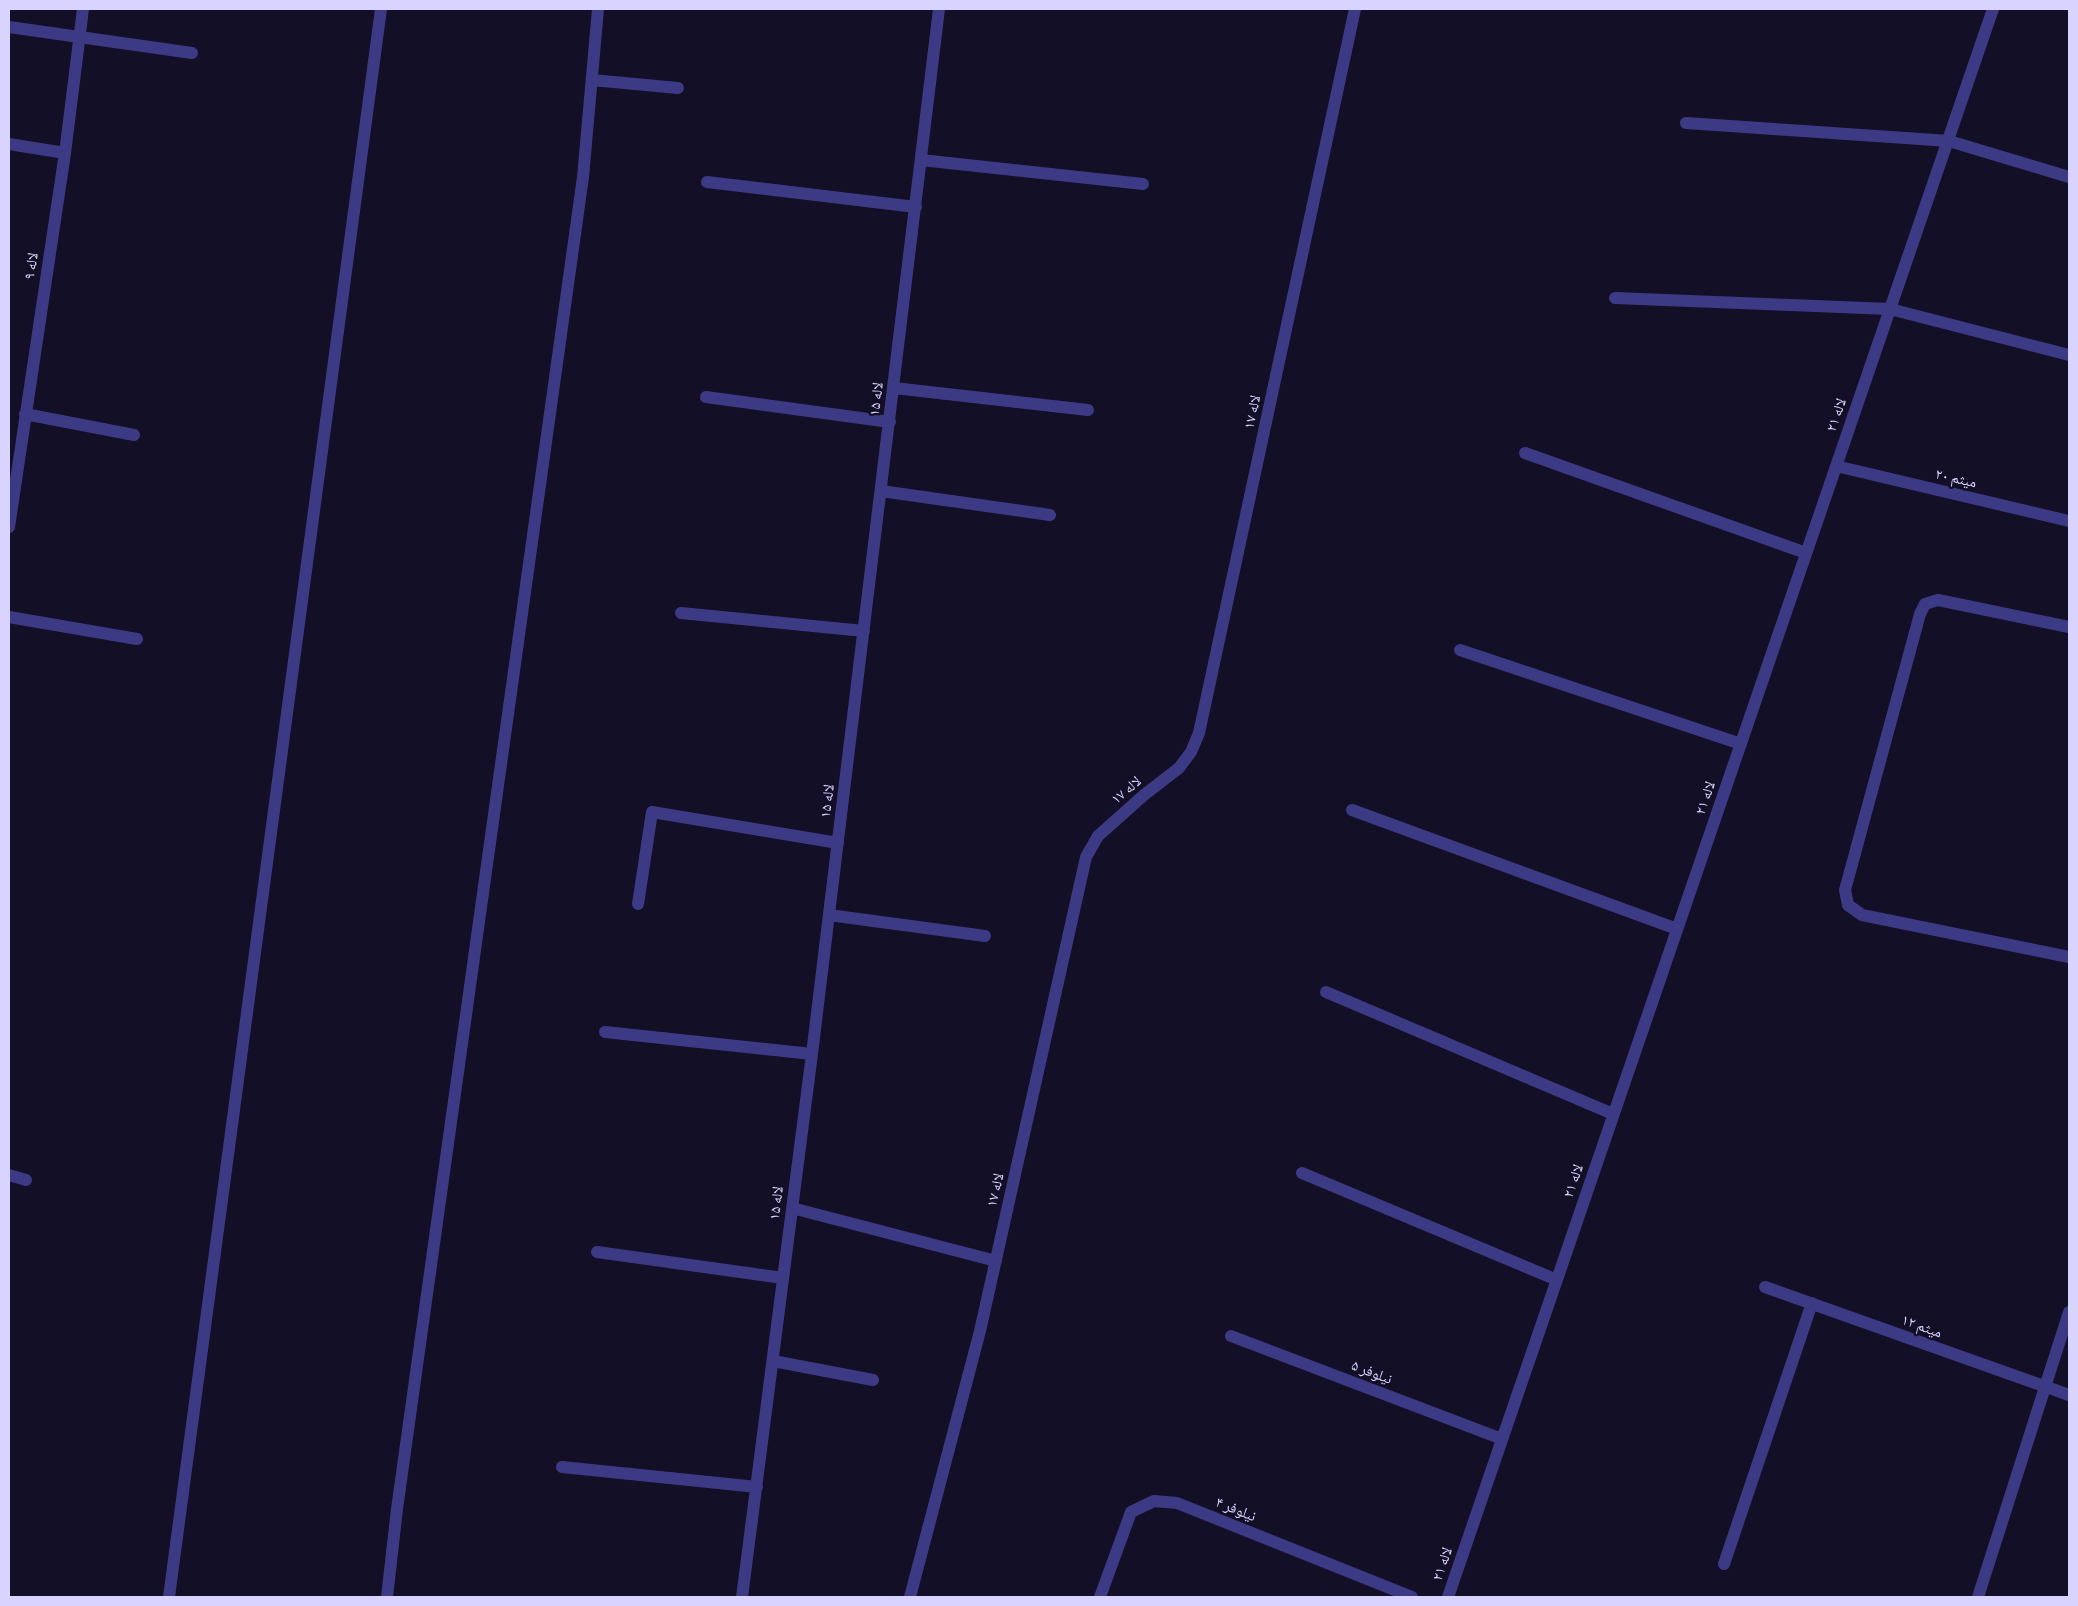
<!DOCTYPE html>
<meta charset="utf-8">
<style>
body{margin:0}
#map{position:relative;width:2078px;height:1606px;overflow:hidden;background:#130f26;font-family:Commissioner,sans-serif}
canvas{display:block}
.frame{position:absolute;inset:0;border:10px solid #d9d4ff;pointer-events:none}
</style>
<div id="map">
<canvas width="2078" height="1606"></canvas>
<div class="frame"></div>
</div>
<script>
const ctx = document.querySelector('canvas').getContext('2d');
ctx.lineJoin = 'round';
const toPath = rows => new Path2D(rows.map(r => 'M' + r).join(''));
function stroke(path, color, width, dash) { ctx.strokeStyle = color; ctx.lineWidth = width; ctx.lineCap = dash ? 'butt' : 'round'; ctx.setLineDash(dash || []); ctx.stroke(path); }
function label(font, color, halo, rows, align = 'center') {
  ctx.font = font + ' Commissioner,"Noto Naskh Arabic",sans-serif'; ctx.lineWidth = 5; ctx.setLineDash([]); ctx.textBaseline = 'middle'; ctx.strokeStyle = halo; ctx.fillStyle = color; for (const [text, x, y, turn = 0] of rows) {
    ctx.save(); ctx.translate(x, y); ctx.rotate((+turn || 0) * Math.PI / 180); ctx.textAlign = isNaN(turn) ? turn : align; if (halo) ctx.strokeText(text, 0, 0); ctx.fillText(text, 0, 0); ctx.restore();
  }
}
stroke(toPath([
 [9,27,192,53],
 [592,80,678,88],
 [1686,123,1949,141,2069,177],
 [9,144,65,153],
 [921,160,1143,184],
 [707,182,916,207],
 [1615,298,1890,309,2069,355],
 [894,388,1088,410],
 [706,397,890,422],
 [25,414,134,435],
 [1525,453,1806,553],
 [1836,466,2069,521],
 [881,491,1050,515],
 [9,527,65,153,83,9],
 [681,613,864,631],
 [9,617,137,639],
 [2069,627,1938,600,1925,604,1920,614,1845,890,1848,905,1862,915,2069,957],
 [1460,650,1741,744],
 [1352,810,1677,929],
 [638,904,652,812,838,843],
 [829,915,985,936],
 [1326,992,1613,1114],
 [605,1032,812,1054],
 [1302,1173,1557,1280],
 [9,1175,26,1180],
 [792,1208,996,1261],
 [597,1252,783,1278],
 [1765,1287,2069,1395],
 [1231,1336,1502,1439],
 [773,1361,873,1380],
 [562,1467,757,1487],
 [1724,1564,1812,1303],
 [169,1597,381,9],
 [387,1597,397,1509,583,177,598,9],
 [742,1597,812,1054,939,9],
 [910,1597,980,1331,1086,857,1098,836,1144,795,1179,768,1191,752,1199,733,1355,9],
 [1100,1597,1131,1512,1154,1501,1177,1503,1412,1597],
 [1448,1597,1993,9],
 [1978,1597,2069,1312]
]), '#3d3a85', 12);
label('15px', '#d9d4ff', '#130f26', [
 ["لاله ۹",31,266,-81],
 ["لاله ۱۵",876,399,-83],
 ["لاله ۱۷",1252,412,-78],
 ["لاله ۲۱",1836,415,-71],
 ["میثم ۲۰",1956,478,13],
 ["لاله ۱۷",1126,790,-40],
 ["لاله ۲۱",1705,798,-71],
 ["لاله ۱۵",827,801,-83],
 ["لاله ۲۱",1573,1181,-71],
 ["لاله ۱۷",995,1190,-77],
 ["لاله ۱۵",776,1203,-83],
 ["میثم ۱۲",1922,1326,20],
 ["نیلوفر ۵",1372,1372,21],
 ["نیلوفر ۴",1236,1509,22],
 ["لاله ۲۱",1442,1564,-71]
]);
</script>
